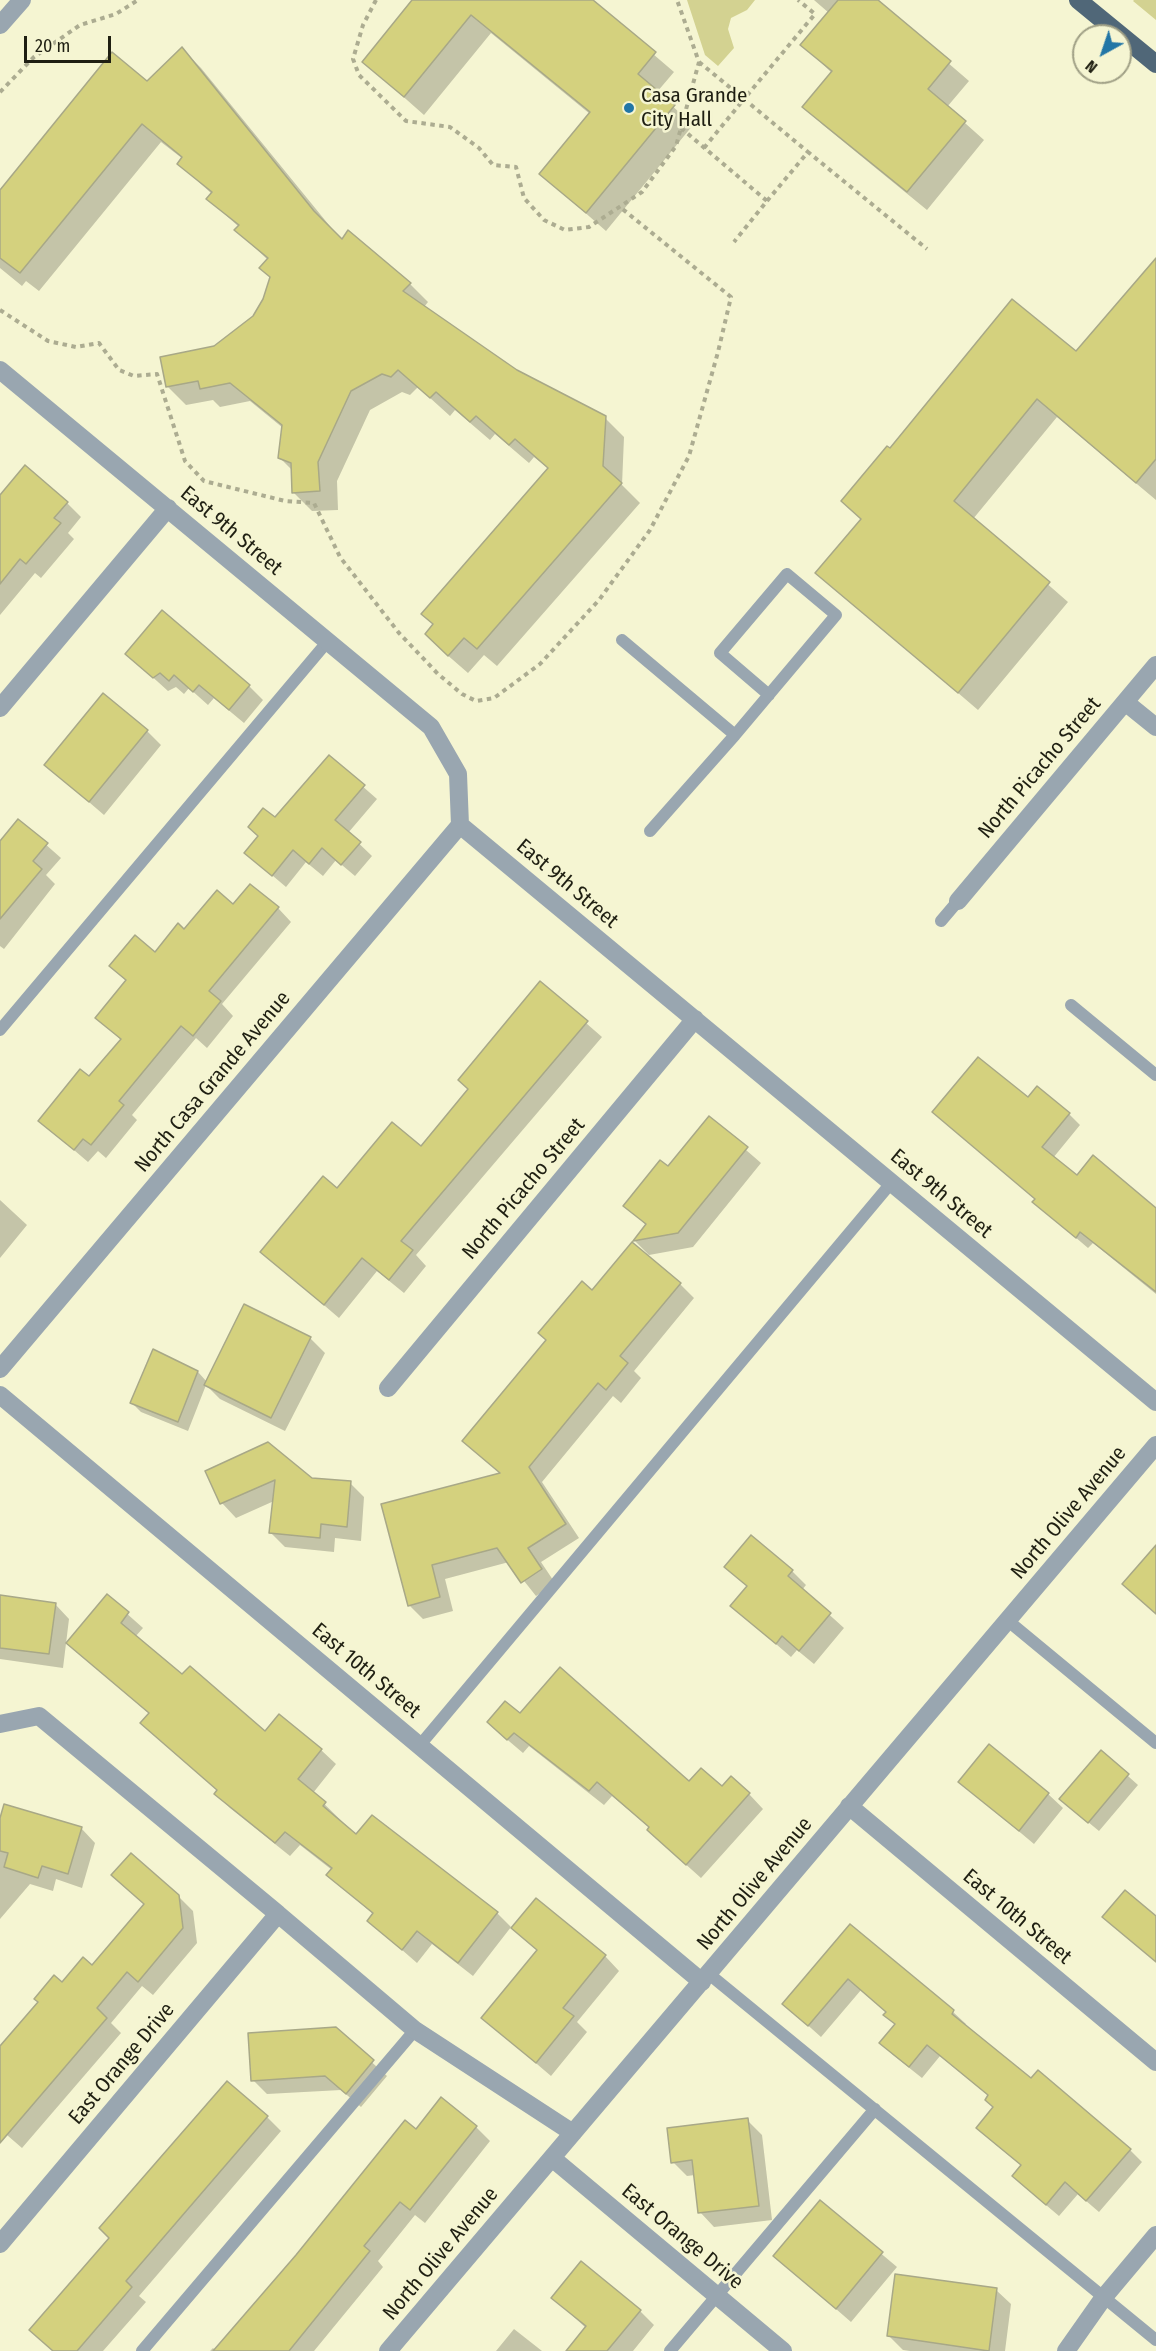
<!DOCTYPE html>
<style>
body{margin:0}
#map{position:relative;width:1156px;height:2351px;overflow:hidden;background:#f5f5d2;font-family:"Fira Sans Condensed",sans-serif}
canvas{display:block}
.north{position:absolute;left:1072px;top:24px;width:60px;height:60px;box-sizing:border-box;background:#f5f5d2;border:2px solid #9f9f85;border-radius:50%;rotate:220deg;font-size:16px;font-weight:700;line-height:24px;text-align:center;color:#1f1f12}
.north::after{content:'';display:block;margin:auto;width:21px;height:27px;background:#2276a6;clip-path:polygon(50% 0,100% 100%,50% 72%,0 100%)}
.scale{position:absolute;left:24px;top:36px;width:87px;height:27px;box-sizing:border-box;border:3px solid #1f1f12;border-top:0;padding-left:8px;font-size:18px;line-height:21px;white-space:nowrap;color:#1f1f12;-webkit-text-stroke:4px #f5f5d2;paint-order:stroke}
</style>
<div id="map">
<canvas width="1156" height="2351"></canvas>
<div class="north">N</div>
<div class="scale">20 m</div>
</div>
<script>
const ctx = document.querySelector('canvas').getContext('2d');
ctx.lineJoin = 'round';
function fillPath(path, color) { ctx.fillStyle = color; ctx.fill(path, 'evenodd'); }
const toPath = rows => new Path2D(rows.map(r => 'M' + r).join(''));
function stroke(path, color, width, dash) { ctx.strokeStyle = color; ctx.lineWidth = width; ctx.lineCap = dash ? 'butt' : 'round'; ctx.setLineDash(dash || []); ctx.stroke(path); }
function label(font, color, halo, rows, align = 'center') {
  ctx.font = font + ' "Fira Sans Condensed",sans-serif'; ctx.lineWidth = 5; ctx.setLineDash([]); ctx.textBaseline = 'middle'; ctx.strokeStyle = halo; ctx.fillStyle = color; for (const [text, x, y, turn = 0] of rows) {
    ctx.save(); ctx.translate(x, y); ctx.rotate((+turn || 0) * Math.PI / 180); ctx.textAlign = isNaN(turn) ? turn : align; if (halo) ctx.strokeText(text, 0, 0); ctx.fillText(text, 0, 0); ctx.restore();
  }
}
fillPath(toPath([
 [687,0,755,0,747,10,731,18,728,29,734,48,718,66,705,55],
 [1134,0,1156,0,1156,20,1133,1]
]), '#d3d291');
fillPath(toPath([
 [414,0,590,0,674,72,657,92,693,125,606,231,541,174,590,114,491,33,424,115,364,62],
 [814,0,875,0,969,81,947,107,984,140,927,210,823,125,804,106,832,73,802,45,829,13],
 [182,49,201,68,342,241,410,284,428,302,424,307,516,372,605,418,624,437,622,485,640,503,497,666,484,655,468,673,445,653,549,469,534,457,529,463,495,434,490,440,455,410,450,416,418,387,410,395,402,392,370,410,337,481,338,510,312,511,293,492,293,471,280,458,283,428,250,401,220,407,213,400,186,405,167,386,254,317,265,299,271,278,261,268,268,260,236,230,239,227,208,199,212,194,179,164,183,159,161,142,39,291,26,281,22,286,0,268,0,192,147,83],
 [1156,260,1156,500,1057,417,973,519,1068,602,978,710,818,573,862,520,843,501,890,450,1077,354],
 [0,497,67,503,81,517,68,533,74,539,41,578,35,573,0,615],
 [127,654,249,686,263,700,244,723,214,698,208,705,189,688,184,694,176,687,168,691],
 [147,731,161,745,104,815,46,765],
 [329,757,377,799,348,833,372,856,355,876,336,860,323,876,306,862,286,887,246,853],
 [19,821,61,858,46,875,55,884,4,949,0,946,0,844],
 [234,906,278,908,291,922,222,1004,233,1016,207,1048,196,1038,132,1115,137,1120,106,1158,98,1151,88,1162,40,1121,89,1078,121,1040,97,1017,127,982,111,966,155,954,184,931],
 [540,983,602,1037,416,1255,426,1266,404,1293,377,1271,339,1318,262,1252,338,1190,421,1148,470,1090],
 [1028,1099,1069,1114,1080,1125,1053,1158,1077,1177,1156,1209,1156,1294,1093,1243,1088,1248,1034,1202,1036,1200],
 [709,1118,761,1163,693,1247,649,1255,635,1241,647,1226,625,1205,668,1168],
 [0,1200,27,1225,0,1258],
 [680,1284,694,1298,634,1371,641,1378,621,1403,613,1396,542,1482,579,1538,541,1562,555,1583,536,1596,509,1562,445,1579,453,1611,423,1619,409,1605,383,1505,501,1474,464,1441,593,1292],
 [310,1338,325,1353,285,1431,220,1399,206,1385,188,1431,141,1412,132,1403,154,1351,198,1372,207,1382],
 [207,1472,350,1483,364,1497,361,1541,335,1538,334,1552,285,1547,271,1533,274,1501,236,1518,222,1503],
 [726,1567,792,1571,806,1585,802,1590,844,1628,814,1664,797,1650,791,1657,732,1606,748,1587],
 [0,1596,55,1604,69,1619,63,1668,0,1659],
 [107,1596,143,1628,135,1637,182,1677,265,1733,279,1716,321,1750,336,1764,313,1793,357,1836,497,1913,511,1927,473,1976,432,1944,417,1963,369,1921,374,1915,328,1875,332,1870,300,1845,290,1856,230,1808,216,1794,218,1791,142,1723,150,1714,68,1643],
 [520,1715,690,1783,749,1794,763,1809,701,1878,663,1844,650,1828,612,1796,604,1805,529,1746,523,1753,503,1736],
 [1101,1752,1138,1785,1099,1831,1071,1808],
 [960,1782,1048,1794,1063,1808,1034,1844],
 [0,1824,81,1828,95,1843,82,1888,56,1879,53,1891,30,1884,0,1919],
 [178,1896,193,1911,197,1943,153,1995,142,1986,111,2023,121,2033,22,2148,0,2129,0,2049,62,1984,92,1967],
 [851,1926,953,2012,966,2024,964,2026,1031,2080,1130,2150,1142,2162,1099,2212,1078,2194,1059,2216,1026,2188,1022,2166,990,2140,995,2108,989,2096,940,2056,922,2078,893,2055,881,2043,896,2025,885,2015,887,2013,861,1990,821,2037,784,2004],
 [513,1928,605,1956,619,1971,577,2022,587,2032,551,2076,483,2018,538,1951],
 [335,2029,387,2076,361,2107,341,2090,267,2094,253,2080],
 [267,2117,281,2131,139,2296,146,2302,103,2351,53,2351,31,2330],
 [747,2120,762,2135,772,2220,714,2227,700,2212,695,2175,687,2176,673,2162],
 [476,2127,490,2141,425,2223,415,2215,378,2261,383,2267,314,2351,210,2351,213,2348,215,2350,416,2131],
 [820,2202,897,2267,851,2322,775,2256],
 [996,2290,1011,2304,1005,2351,910,2351,903,2350,889,2336],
 [553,2298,640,2311,654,2325,633,2351,568,2351,586,2328],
 [514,2329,542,2351,496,2351]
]), '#0003');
const building = toPath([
 [412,0,593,0,656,52,638,74,675,105,586,213,539,174,590,112,471,15,404,97,362,62,412,0],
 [838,0,878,0,951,61,928,89,966,121,907,192,802,107,832,71,800,45,838,0],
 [182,47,314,211,342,239,348,230,411,283,403,291,517,370,606,416,603,466,622,483,477,649,464,638,448,656,425,634,433,624,421,614,548,468,515,439,509,445,476,416,470,422,436,392,430,398,398,370,391,377,382,374,351,391,318,462,320,491,292,493,291,463,278,458,282,425,230,383,200,389,198,381,166,387,160,357,214,346,253,316,263,299,270,277,259,268,268,258,234,230,239,225,206,199,212,192,177,164,182,157,142,124,20,273,0,258,0,190,112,52,147,81,182,47],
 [1156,258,1156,459,1136,483,1037,399,954,501,1050,582,958,693,815,573,861,519,841,501,887,446,890,448,1012,299,1076,351,1156,258],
 [25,465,68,502,54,518,61,523,26,564,20,559,0,584,0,495,25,465],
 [162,610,250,685,229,710,199,685,193,692,174,675,169,681,160,673,153,678,125,654,162,610],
 [103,693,148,730,89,802,44,765,103,693],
 [329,755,365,785,335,820,361,842,341,865,322,848,309,864,293,850,272,876,244,853,258,836,248,827,263,808,275,817,329,755],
 [18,819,48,843,33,861,42,869,0,919,0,841,18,819],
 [250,884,279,907,209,991,221,1001,193,1036,181,1026,119,1101,124,1105,91,1145,83,1139,74,1150,38,1121,80,1069,89,1076,121,1039,95,1018,126,980,109,966,135,935,155,952,178,923,184,929,217,890,233,904,250,884],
 [540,981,588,1021,401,1241,413,1250,389,1280,362,1258,324,1305,260,1252,323,1176,337,1188,392,1122,421,1146,468,1089,458,1080,540,981],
 [978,1057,1028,1097,1037,1086,1070,1113,1042,1147,1077,1175,1093,1155,1156,1208,1156,1292,1080,1232,1076,1238,1032,1202,1035,1199,932,1112,978,1057],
 [709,1116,748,1147,678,1233,633,1241,646,1224,623,1206,660,1160,668,1166,709,1116],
 [632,1242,681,1283,620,1356,628,1363,606,1390,598,1383,529,1467,566,1524,528,1548,542,1569,521,1583,497,1548,432,1565,440,1597,408,1606,381,1504,500,1473,462,1441,546,1340,538,1333,582,1281,592,1290,632,1242],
 [244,1304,311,1337,271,1418,204,1385,244,1304],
 [153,1349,198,1371,178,1422,130,1403,153,1349],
 [268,1442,312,1478,351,1481,347,1527,321,1524,320,1538,269,1533,275,1480,220,1504,205,1471,268,1442],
 [751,1535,793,1570,788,1576,831,1613,799,1651,782,1636,776,1644,730,1606,747,1586,724,1567,751,1535],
 [1156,1545,1156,1614,1122,1584,1156,1545],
 [107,1594,129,1612,121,1623,182,1674,190,1666,265,1731,279,1714,322,1749,298,1779,326,1802,323,1806,356,1834,372,1815,498,1912,458,1963,417,1931,402,1950,367,1921,373,1913,326,1875,332,1868,285,1832,275,1843,214,1794,217,1790,140,1723,149,1713,66,1643,107,1594],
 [0,1595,56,1603,49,1654,0,1648,0,1595],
 [560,1667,689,1781,701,1768,722,1786,731,1776,750,1793,686,1865,647,1830,649,1827,597,1782,589,1791,514,1733,507,1740,487,1722,505,1701,520,1713,560,1667],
 [989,1744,1049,1793,1019,1831,958,1782,989,1744],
 [1101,1750,1129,1774,1088,1823,1059,1799,1101,1750],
 [4,1804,82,1827,68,1874,42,1866,38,1878,4,1867,8,1853,0,1851,0,1818,4,1804],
 [131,1853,179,1895,183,1928,138,1982,127,1972,97,2008,107,2018,0,2143,0,2046,38,2002,34,1999,54,1975,62,1982,83,1957,92,1965,144,1904,111,1875,131,1853],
 [1125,1890,1156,1916,1156,1962,1102,1917,1125,1890],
 [536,1898,606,1955,563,2008,574,2016,536,2063,481,2018,537,1950,511,1928,536,1898],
 [850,1924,954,2010,952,2014,1031,2078,1038,2070,1131,2149,1086,2201,1065,2182,1046,2205,1012,2176,1021,2165,976,2128,993,2107,985,2100,988,2095,927,2045,909,2067,879,2043,895,2024,883,2015,886,2012,848,1979,808,2026,782,2004,850,1924],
 [336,2027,374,2060,346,2094,325,2076,251,2081,248,2033,336,2027],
 [227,2081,268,2116,126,2281,132,2287,77,2351,53,2351,29,2330,109,2238,99,2228,227,2081],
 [441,2097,477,2126,410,2210,400,2202,364,2246,370,2251,289,2351,213,2351,296,2255,405,2120,416,2129,441,2097],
 [748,2118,759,2206,698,2213,692,2160,671,2163,667,2128,748,2118],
 [820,2200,883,2252,836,2309,773,2256,820,2200],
 [581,2261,641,2310,607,2351,566,2351,586,2326,551,2298,581,2261],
 [895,2274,997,2288,989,2351,887,2336,895,2274]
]);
fillPath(building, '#d4d17e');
stroke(building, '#a8a887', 1.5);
stroke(toPath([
 [376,0,363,25,353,59,359,75,406,121,450,127,479,148,493,165,516,167,524,198,544,220,565,230,589,227,642,192,676,146,699,62,677,0],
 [699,62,744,99,815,14,798,0],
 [0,92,34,57,80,25,116,14,138,0],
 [681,128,767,201,734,242],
 [704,148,744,99,808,152],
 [767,201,808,152,927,249],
 [0,310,48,341,76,347,99,343,119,370,134,376,157,374,185,461,204,481,285,501,314,503,340,557,399,633,438,674,462,694,476,701,494,698,540,664,599,600,650,530,689,456,718,352,731,297,620,207]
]), '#acac91', 4, [4.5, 4.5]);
stroke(toPath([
 [622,640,735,735,836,615,787,574,720,653,769,695],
 [650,831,735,735],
 [941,921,958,901],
 [1071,1005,1156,1075],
 [0,1030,328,641],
 [1007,1620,1156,1743],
 [420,1745,892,1182],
 [709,1974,1156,2340],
 [142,2351,415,2030],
 [670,2351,875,2109]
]), '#99a6b0', 12);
stroke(toPath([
 [0,25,22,0],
 [0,370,431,727,458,774,460,825,1156,1402],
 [1125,702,1156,727],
 [0,708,168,508],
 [958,901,1156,665],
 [0,1369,460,825],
 [388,1388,695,1019],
 [0,1395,702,1982],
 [0,1724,39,1716,278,1914,0,2244],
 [849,1806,1156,2062],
 [278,1914,415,2030,573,2133],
 [552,2158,783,2351],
 [388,2351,1156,1445],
 [1066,2351,1104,2297,1156,2235]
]), '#99a6b0', 18);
stroke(toPath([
 [1078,0,1156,64]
]), '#506778', 18);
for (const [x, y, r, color] of [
 [629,108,6,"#2276a6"]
]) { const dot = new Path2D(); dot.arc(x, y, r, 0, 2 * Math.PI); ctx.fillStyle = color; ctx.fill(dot); stroke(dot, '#f5f5d2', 2); }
label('21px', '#1f1f12', '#f5f5d2', [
 ["Casa Grande",641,96],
 ["City Hall",641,120]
], 'left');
label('21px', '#1f1f12', '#f5f5d2', [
 ["East 9th Street",231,531,40],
 ["North Picacho Street",1040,768,-50],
 ["East 9th Street",567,884,40],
 ["North Casa Grande Avenue",213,1082,-50],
 ["North Picacho Street",524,1189,-50],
 ["East 9th Street",941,1194,40],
 ["North Olive Avenue",1069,1513,-50],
 ["East 10th Street",366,1671,40],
 ["North Olive Avenue",755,1884,-50],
 ["East 10th Street",1017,1917,40],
 ["East Orange Drive",122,2064,-50],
 ["East Orange Drive",682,2237,40],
 ["North Olive Avenue",441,2254,-50]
]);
</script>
